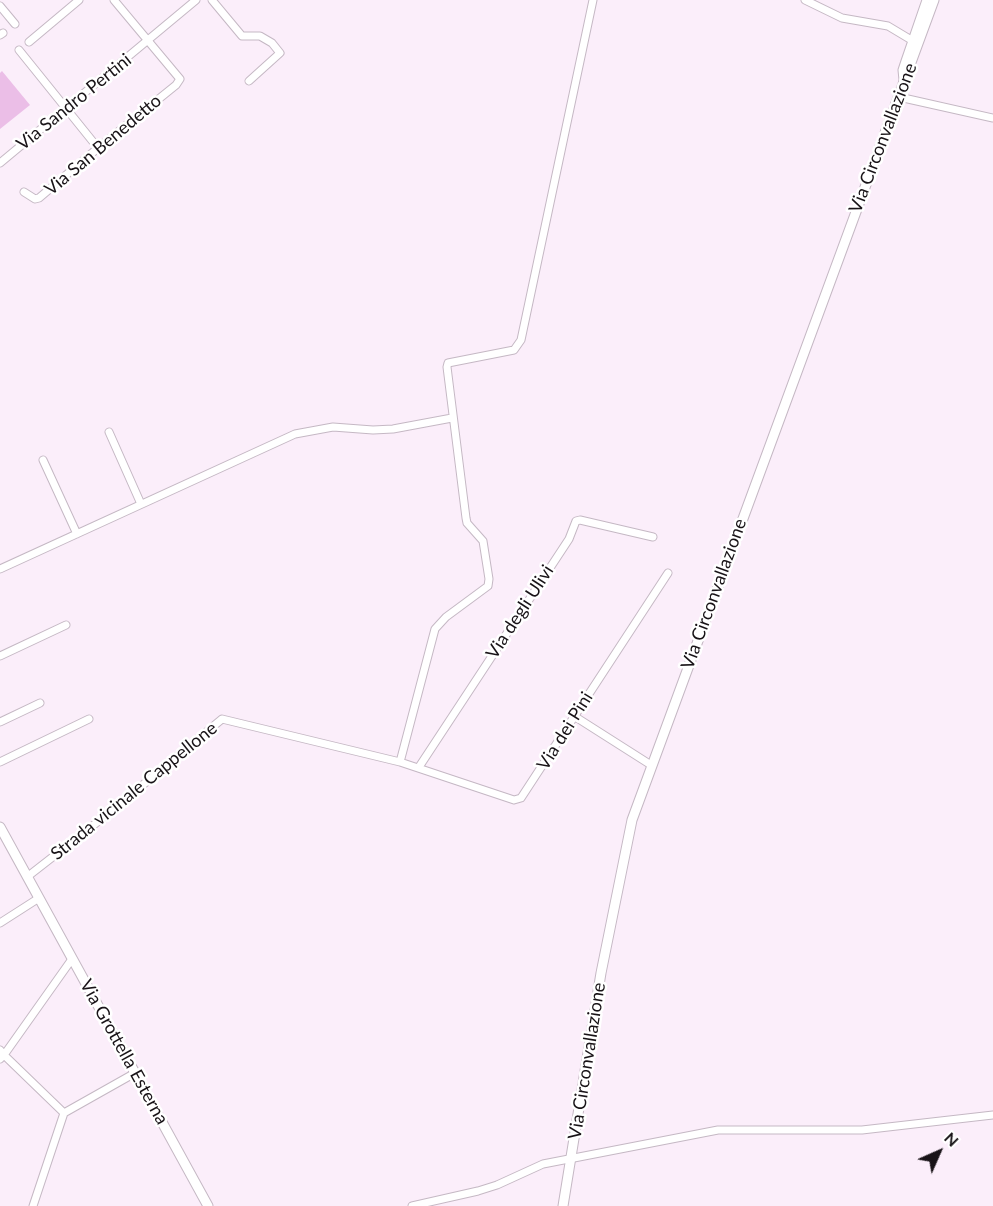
<!DOCTYPE html>
<style>
body{margin:0}
#map{position:relative;width:993px;height:1206px;overflow:hidden;background:#fbeefa;font-family:Lato,sans-serif}
canvas{display:block}
.north{position:absolute;left:909px;top:1122px;width:60px;height:60px;-webkit-text-stroke:4px #fff;paint-order:stroke;rotate:45deg;font-size:16px;font-weight:700;line-height:24px;text-align:center;color:#181317}
.north::after{content:'';display:block;margin:auto;width:21px;height:27px;background:#181317;clip-path:polygon(50% 0,100% 100%,50% 72%,0 100%)}
</style>
<div id="map">
<canvas width="993" height="1206"></canvas>
<div class="north">N</div>
</div>
<script>
const ctx = document.querySelector('canvas').getContext('2d');
ctx.lineJoin = 'round';
function fillPath(path, color) { ctx.fillStyle = color; ctx.fill(path, 'evenodd'); }
const toPath = rows => new Path2D(rows.map(r => 'M' + r).join(''));
function stroke(path, color, width, dash) { ctx.strokeStyle = color; ctx.lineWidth = width; ctx.lineCap = dash ? 'butt' : 'round'; ctx.setLineDash(dash || []); ctx.stroke(path); }
function label(font, color, halo, rows, align = 'center') {
  ctx.font = font + ' Lato,sans-serif'; ctx.lineWidth = 5; ctx.setLineDash([]); ctx.textBaseline = 'middle'; ctx.strokeStyle = halo; ctx.fillStyle = color; for (const [text, x, y, turn = 0] of rows) {
    ctx.save(); ctx.translate(x, y); ctx.rotate((+turn || 0) * Math.PI / 180); ctx.textAlign = isNaN(turn) ? turn : align; if (halo) ctx.strokeText(text, 0, 0); ctx.fillText(text, 0, 0); ctx.restore();
  }
}
fillPath(toPath([
 [2,71,30,105,0,129,0,73]
]), '#ebbee7');
const street = toPath([
 [212,0,242,36,260,36,272,43,280,53,249,81],
 [805,0,842,18,888,26,918,44],
 [0,6,15,24],
 [0,35,3,33],
 [29,42,79,0],
 [19,50,98,148],
 [903,80,902,70,905,61,926,0],
 [899,97,993,118],
 [0,163,196,0],
 [24,192,35,199,39,198,98,148,176,85,180,79,114,0],
 [109,432,141,504],
 [43,460,77,534],
 [0,569,295,434,333,427,373,430,393,429,452,418],
 [0,656,66,625],
 [574,716,651,765],
 [0,722,40,703],
 [0,762,89,719],
 [400,762,435,629,446,617,488,586,489,579,483,541,467,523,466,518,447,367,448,363,514,350,521,340,593,0],
 [419,767,569,539,576,521,580,520,653,537],
 [27,877,109,813,222,719,400,762,514,800,521,798,668,573],
 [0,923,39,898],
 [0,1050,4,1055,72,959],
 [0,1059,4,1055,64,1113],
 [33,1206,64,1113,135,1073],
 [412,1206,478,1191,497,1185,543,1164,718,1130,862,1130,993,1115]
]);
const secondary = toPath([
 [0,827,208,1206],
 [563,1206,601,973,632,820,934,0]
]);
stroke(street, '#c5b8c4', 9);
stroke(secondary, '#c5b8c4', 11);
stroke(street, '#fff', 7);
stroke(secondary, '#fff', 9);
label('18px', '#181317', '#fff', [
 ["Via Sandro Pertini",74,102,-39],
 ["Via Circonvallazione",883,138,-69],
 ["Via San Benedetto",103,145,-40],
 ["Via Circonvallazione",714,594,-70],
 ["Via degli Ulivi",520,612,-57],
 ["Via dei Pini",565,731,-58],
 ["Strada vicinale Cappellone",134,791,-39],
 ["Via Grottella Esterna",124,1052,61],
 ["Via Circonvallazione",587,1061,-81]
]);
</script>
